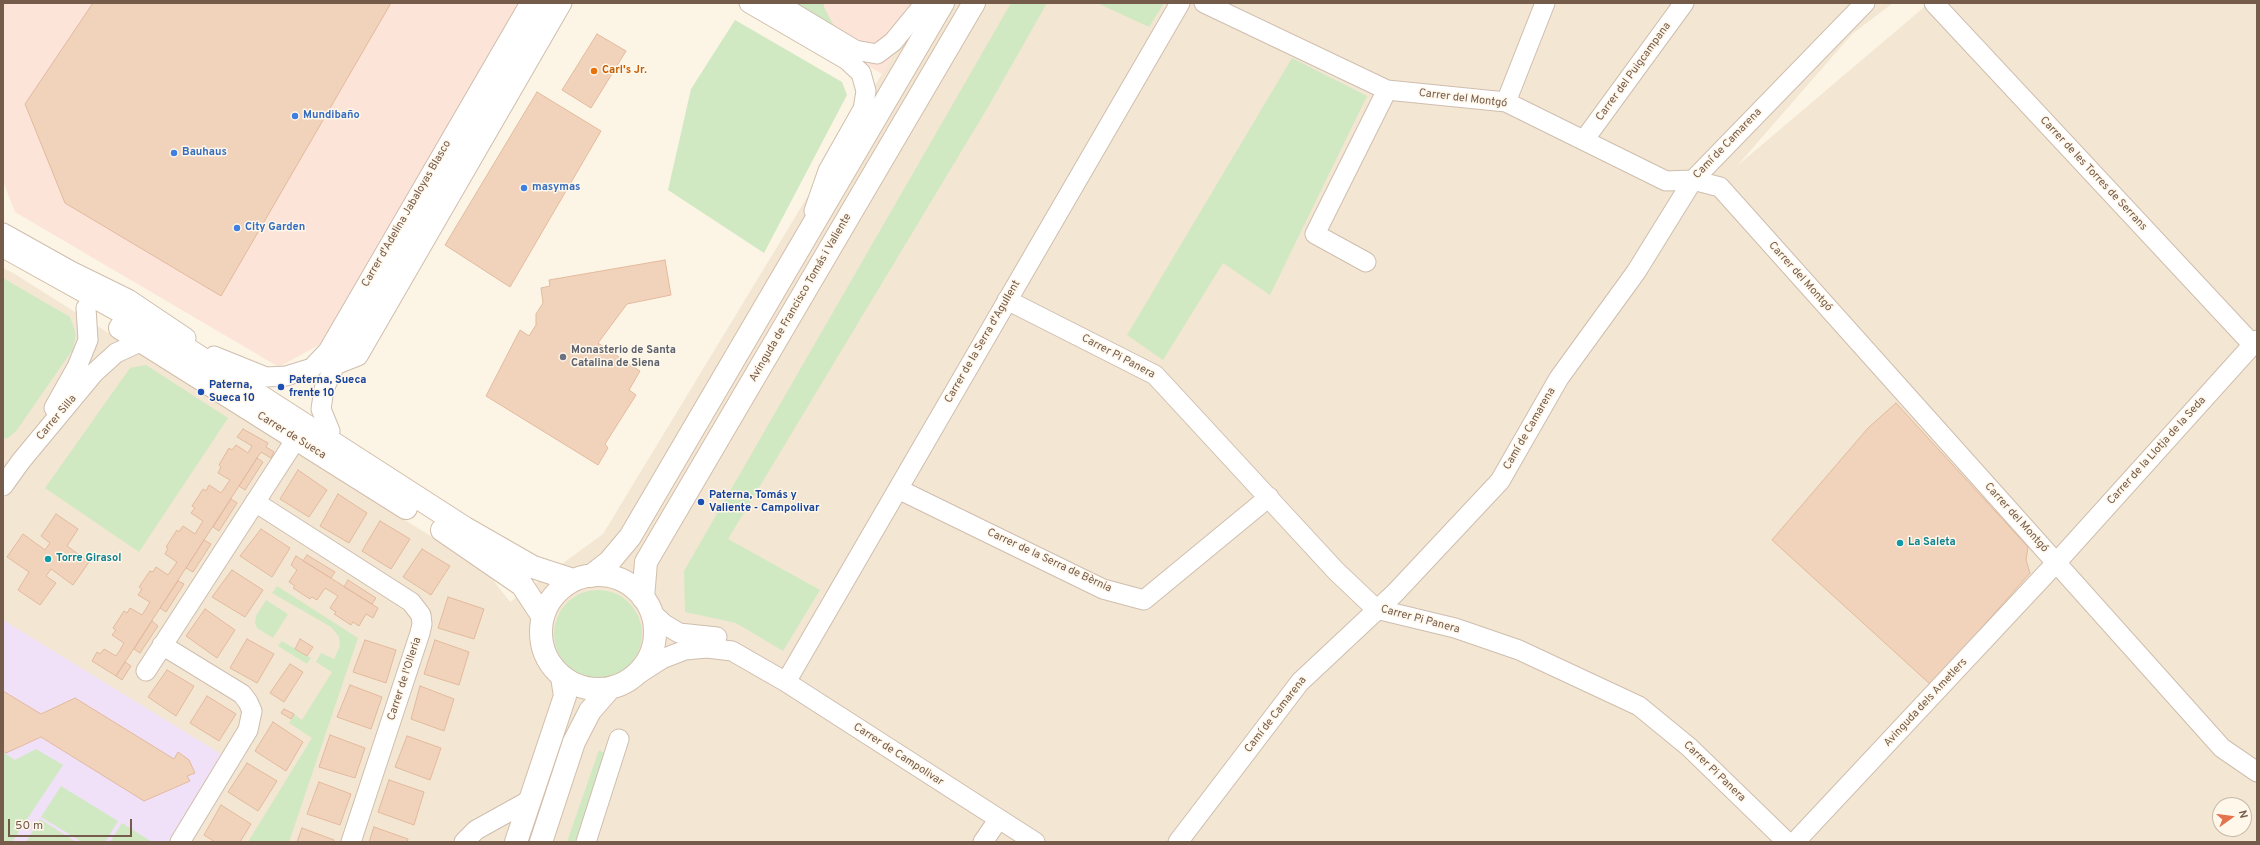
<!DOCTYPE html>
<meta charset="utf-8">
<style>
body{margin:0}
#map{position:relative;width:2260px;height:845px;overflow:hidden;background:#fcf4e4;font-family:Overpass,sans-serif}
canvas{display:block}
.frame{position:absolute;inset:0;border:4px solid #745b4a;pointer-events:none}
.north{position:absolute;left:2212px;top:797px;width:40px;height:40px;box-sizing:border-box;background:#fff7ea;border:1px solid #c7b9aa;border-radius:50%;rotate:76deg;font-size:11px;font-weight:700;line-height:16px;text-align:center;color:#745b4a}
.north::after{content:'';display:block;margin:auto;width:14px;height:18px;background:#e3734c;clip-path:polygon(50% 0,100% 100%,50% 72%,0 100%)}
.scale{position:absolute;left:8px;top:819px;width:124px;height:18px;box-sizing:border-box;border:2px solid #745b4a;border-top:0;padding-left:5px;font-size:12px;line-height:14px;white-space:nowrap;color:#745b4a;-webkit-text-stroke:3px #fff7ea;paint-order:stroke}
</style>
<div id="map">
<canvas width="2260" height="845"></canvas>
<div class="frame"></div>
<div class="north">N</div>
<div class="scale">50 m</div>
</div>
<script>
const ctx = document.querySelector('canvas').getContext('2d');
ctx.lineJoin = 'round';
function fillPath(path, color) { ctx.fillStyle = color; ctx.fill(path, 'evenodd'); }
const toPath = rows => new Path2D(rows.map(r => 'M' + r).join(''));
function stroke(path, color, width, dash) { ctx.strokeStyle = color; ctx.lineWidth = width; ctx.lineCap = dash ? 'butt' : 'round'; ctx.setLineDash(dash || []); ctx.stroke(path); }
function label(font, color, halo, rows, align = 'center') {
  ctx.font = font + ' Overpass,sans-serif'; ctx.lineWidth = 3; ctx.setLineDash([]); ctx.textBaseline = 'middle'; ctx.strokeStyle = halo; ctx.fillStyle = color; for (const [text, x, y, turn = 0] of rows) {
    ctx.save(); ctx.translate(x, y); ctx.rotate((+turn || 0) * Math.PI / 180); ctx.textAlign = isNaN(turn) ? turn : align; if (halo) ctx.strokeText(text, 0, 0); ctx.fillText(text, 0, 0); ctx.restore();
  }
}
fillPath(toPath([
 [925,3,1893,3,1852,34,1737,166,1929,3,2257,3,2257,842,3,842,3,268,13,273,486,571,510,602,603,534],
 [2220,805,2244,805,2244,829,2220,829]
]), '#f3e6d3');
fillPath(toPath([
 [3,3,523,3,326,341,279,367,15,212,3,181],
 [762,3,925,3,882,74]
]), '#fce4d8');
fillPath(toPath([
 [3,620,221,754,168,842,3,842]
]), '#f0e1f8');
fillPath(toPath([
 [794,3,824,3,824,7,835,28],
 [1011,3,1047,3,988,107,728,539,820,590,783,651,736,623,685,612,684,571],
 [1097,3,1164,3,1149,27],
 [735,20,842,82,847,95,764,253,668,190,691,89],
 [1292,58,1367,96,1270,295,1223,263,1163,360,1127,335],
 [3,278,70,317,76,334,73,349,17,430,8,438,3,439],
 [146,365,228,418,139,552,45,488,130,368],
 [277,586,358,638,289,842,248,842,312,738,289,723,294,714,302,720,332,672,316,662,321,653,334,659,340,646,339,637,331,627,272,593],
 '554 634a44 44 0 1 1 88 0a44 44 0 1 1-88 0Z',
 [266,600,288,614,273,638,257,628,255,623,256,616],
 [282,641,311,658,307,664,278,646],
 [36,749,63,765,12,842,3,842,3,752,15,760],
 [599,750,604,753,604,760,575,842,567,842],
 [61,786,118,821,105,842,82,842,41,817],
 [40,819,76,842,26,842],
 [122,823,152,842,110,842]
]), '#d1e9c3');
const building = toPath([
 [93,3,391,3,221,296,65,203,25,104,93,3],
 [597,34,626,51,591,108,562,90,597,34],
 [537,92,601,131,510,287,445,245,537,92],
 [665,260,671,295,627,304,598,343,640,371,629,390,636,395,605,444,608,448,598,465,486,396,520,330,529,336,536,325,536,314,543,303,541,288,550,286,549,280,665,260],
 [1896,403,2028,547,2026,560,2030,573,1931,685,1772,540,1868,428,1896,403],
 [243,429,268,443,266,447,274,452,271,458,261,452,259,455,116,676,92,661,97,652,100,654,104,649,116,656,120,650,124,643,112,635,116,630,113,628,124,611,127,613,130,608,142,615,146,609,150,602,138,595,142,589,139,587,150,571,153,572,156,567,168,575,173,568,177,562,165,554,168,548,166,547,177,530,179,532,183,526,195,534,203,521,191,513,195,508,192,506,203,489,206,491,209,485,221,493,230,480,218,473,221,467,219,465,229,448,232,450,236,445,248,453,252,446,237,437,243,429],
 [257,458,263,462,245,490,239,486,257,458],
 [298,470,327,490,309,517,280,499,298,470],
 [338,494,367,513,349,543,320,526,338,494],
 [231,499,237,503,219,531,213,527,231,499],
 [56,514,78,529,67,546,89,562,73,585,51,569,46,576,56,583,40,605,18,590,29,572,7,557,23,534,45,550,50,543,41,536,56,514],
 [380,521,410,539,391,569,362,551,380,521],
 [261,529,290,548,272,577,240,556,261,529],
 [204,540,211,544,193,572,186,568,204,540],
 [422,549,450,566,431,595,403,577,422,549],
 [307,555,335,572,331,578,303,561,307,555],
 [296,556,378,608,373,618,366,614,359,626,353,622,351,625,334,614,336,612,330,608,338,596,325,588,317,600,312,597,310,599,293,588,295,586,289,582,297,570,291,565,296,556],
 [232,570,263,590,245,617,212,597,232,570],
 [348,580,376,598,372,604,344,587,348,580],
 [178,581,184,584,166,612,160,608,178,581],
 [448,597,484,609,474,639,438,628,448,597],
 [205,609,235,630,217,658,186,636,205,609],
 [152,621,158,626,140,653,134,649,152,621],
 [247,639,274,654,257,683,230,668,247,639],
 [300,639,313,647,307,656,295,649,300,639],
 [365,640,396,650,386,683,353,672,365,640],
 [435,640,469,652,459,685,424,674,435,640],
 [125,662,131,666,122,680,116,676,125,662],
 [290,664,303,672,284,702,270,693,290,664],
 [167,670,194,686,176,716,148,697,167,670],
 [350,685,382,697,371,729,337,717,350,685],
 [420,686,454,699,444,731,411,719,420,686],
 [3,691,41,714,75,698,174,759,178,752,189,760,195,773,187,776,190,781,144,801,41,737,6,753,3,751,3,691],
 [207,696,236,714,219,741,190,723,207,696],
 [284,709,294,714,291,719,281,713,284,709],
 [273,722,303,742,286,771,255,751,273,722],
 [330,735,365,748,355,778,319,767,330,735],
 [407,736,441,748,430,780,395,767,407,736],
 [247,763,277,781,258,811,228,792,247,763],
 [389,780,424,792,414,825,378,812,389,780],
 [319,782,351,794,340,825,307,814,319,782],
 [221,805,251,824,240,842,215,842,204,835,221,805],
 [374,827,408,839,407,842,369,842,374,827],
 [302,828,334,840,333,842,297,842,302,828]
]);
fillPath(building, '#f1d3bc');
stroke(building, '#e3ba9d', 1);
const street = toPath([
 [749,3,847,60,861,73,866,91,863,109,828,171,814,211],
 [777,3,855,50,877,54,893,42,925,3],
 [1204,3,1387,90,1506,102,1666,181,1693,180,1720,187,2222,748,2257,772],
 [1934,3,2253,345],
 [1506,102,1545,3],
 [1584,140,1684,3],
 [3,233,71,271,128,299,186,338],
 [1366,262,1315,234,1387,90],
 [1007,300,1155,375,1336,571,1376,609,1455,628,1519,650,1639,706,1689,747,1787,842],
 [214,356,266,377,286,376,312,368,328,351,530,3],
 [335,365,358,356,562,3],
 [54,408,77,367,88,340,86,308],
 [330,431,321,409,324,389,335,365,546,3],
 [3,486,21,461,94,373,116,353,142,341],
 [898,489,1103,589,1144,600,1269,497],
 [255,502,411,602,421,615,422,624,420,633,351,842],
 [650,611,664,624,679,633,717,637],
 [162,645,242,694,248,702,252,711,248,730,180,842],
 [146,671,296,439],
 [634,677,662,659,685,650,707,648,732,651,786,682,1035,842],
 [786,682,1180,3],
 [464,842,476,830,530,800],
 [586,842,619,739],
 [983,842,998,820],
 [1178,842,1300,682,1395,593,1500,481,1559,378,1636,272,1693,180,1865,3],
 [1795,842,2056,563,2257,340]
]);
const secondary = toPath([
 [3,246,181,345,465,528,533,567,573,580],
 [120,328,406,508],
 [442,530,522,585,543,617],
 '541 632a57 57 0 1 1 114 0a57 57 0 1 1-114 0Z',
 [591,576,609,562,630,537,943,3],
 [643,598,646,562,974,3],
 [516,842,565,696,562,677],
 [541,842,574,742,590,711,610,688]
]);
stroke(street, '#cfbeae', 21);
stroke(secondary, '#d2beab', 24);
stroke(street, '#fff', 19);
stroke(secondary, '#fff', 22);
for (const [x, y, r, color] of [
 [594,71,4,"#e8710a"],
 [295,116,4,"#3f7fe0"],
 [174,153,4,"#3f7fe0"],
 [524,188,4,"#3f7fe0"],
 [237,228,4,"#3f7fe0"],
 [563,357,4,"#6b7280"],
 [281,387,4,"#1a4fb4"],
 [201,392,4,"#1a4fb4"],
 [701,502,4,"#1a4fb4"],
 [1900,543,4,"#0f9aa8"],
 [48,559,4,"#0f9aa8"]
]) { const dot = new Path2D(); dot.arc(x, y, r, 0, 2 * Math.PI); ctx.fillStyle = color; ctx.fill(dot); stroke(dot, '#fff7ea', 1.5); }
label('bold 11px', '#c56008', '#fff7ea', [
 ["Carl's Jr.",602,71]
], 'left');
label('11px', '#745b4a', '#fff7ea', [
 ["Carrer del Puigcampana",1634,72,-54],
 ["Carrer del Montgó",1463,99,7],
 ["Camí de Camarena",1728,144,-46],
 ["Carrer de les Torres de Serrans",2093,174,47],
 ["Carrer d'Adelina Jabaloyas Blasco",407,214,-60],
 ["Carrer del Montgó",1800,277,48],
 ["Avinguda de Francisco Tomás i Valiente",801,298,-60],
 ["Carrer de la Serra d'Agullent",983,342,-60],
 ["Carrer Pi Panera",1118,357,28],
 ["Carrer Silla",57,418,-50],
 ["Camí de Camarena",1530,429,-60],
 ["Carrer de Sueca",291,436,32],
 ["Carrer de la Llotja de la Seda",2157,451,-48],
 ["Carrer del Montgó",2016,518,48],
 ["Carrer de la Serra de Bèrnia",1049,561,25],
 ["Carrer Pi Panera",1420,620,15],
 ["Carrer de l'Olleria",405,679,-72],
 ["Avinguda dels Ametlers",1926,703,-47],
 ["Camí de Camarena",1276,715,-52],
 ["Carrer de Campolivar",898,755,33],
 ["Carrer Pi Panera",1714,772,44]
]);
label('bold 11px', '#366cbe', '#fff7ea', [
 ["Mundibaño",303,116],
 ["Bauhaus",182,153],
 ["masymas",532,188],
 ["City Garden",245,228]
], 'left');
label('bold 11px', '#5b616d', '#fff7ea', [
 ["Monasterio de Santa",571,351],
 ["Catalina de Siena",571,364]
], 'left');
label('bold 11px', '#164399', '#fff7ea', [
 ["Paterna, Sueca",289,381],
 ["frente 10",289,394],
 ["Paterna,",209,386],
 ["Sueca 10",209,399],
 ["Paterna, Tomás y",709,496],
 ["Valiente - Campolivar",709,509]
], 'left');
label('bold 11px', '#0d838f', '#fff7ea', [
 ["La Saleta",1908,543],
 ["Torre Girasol",56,559]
], 'left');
</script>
